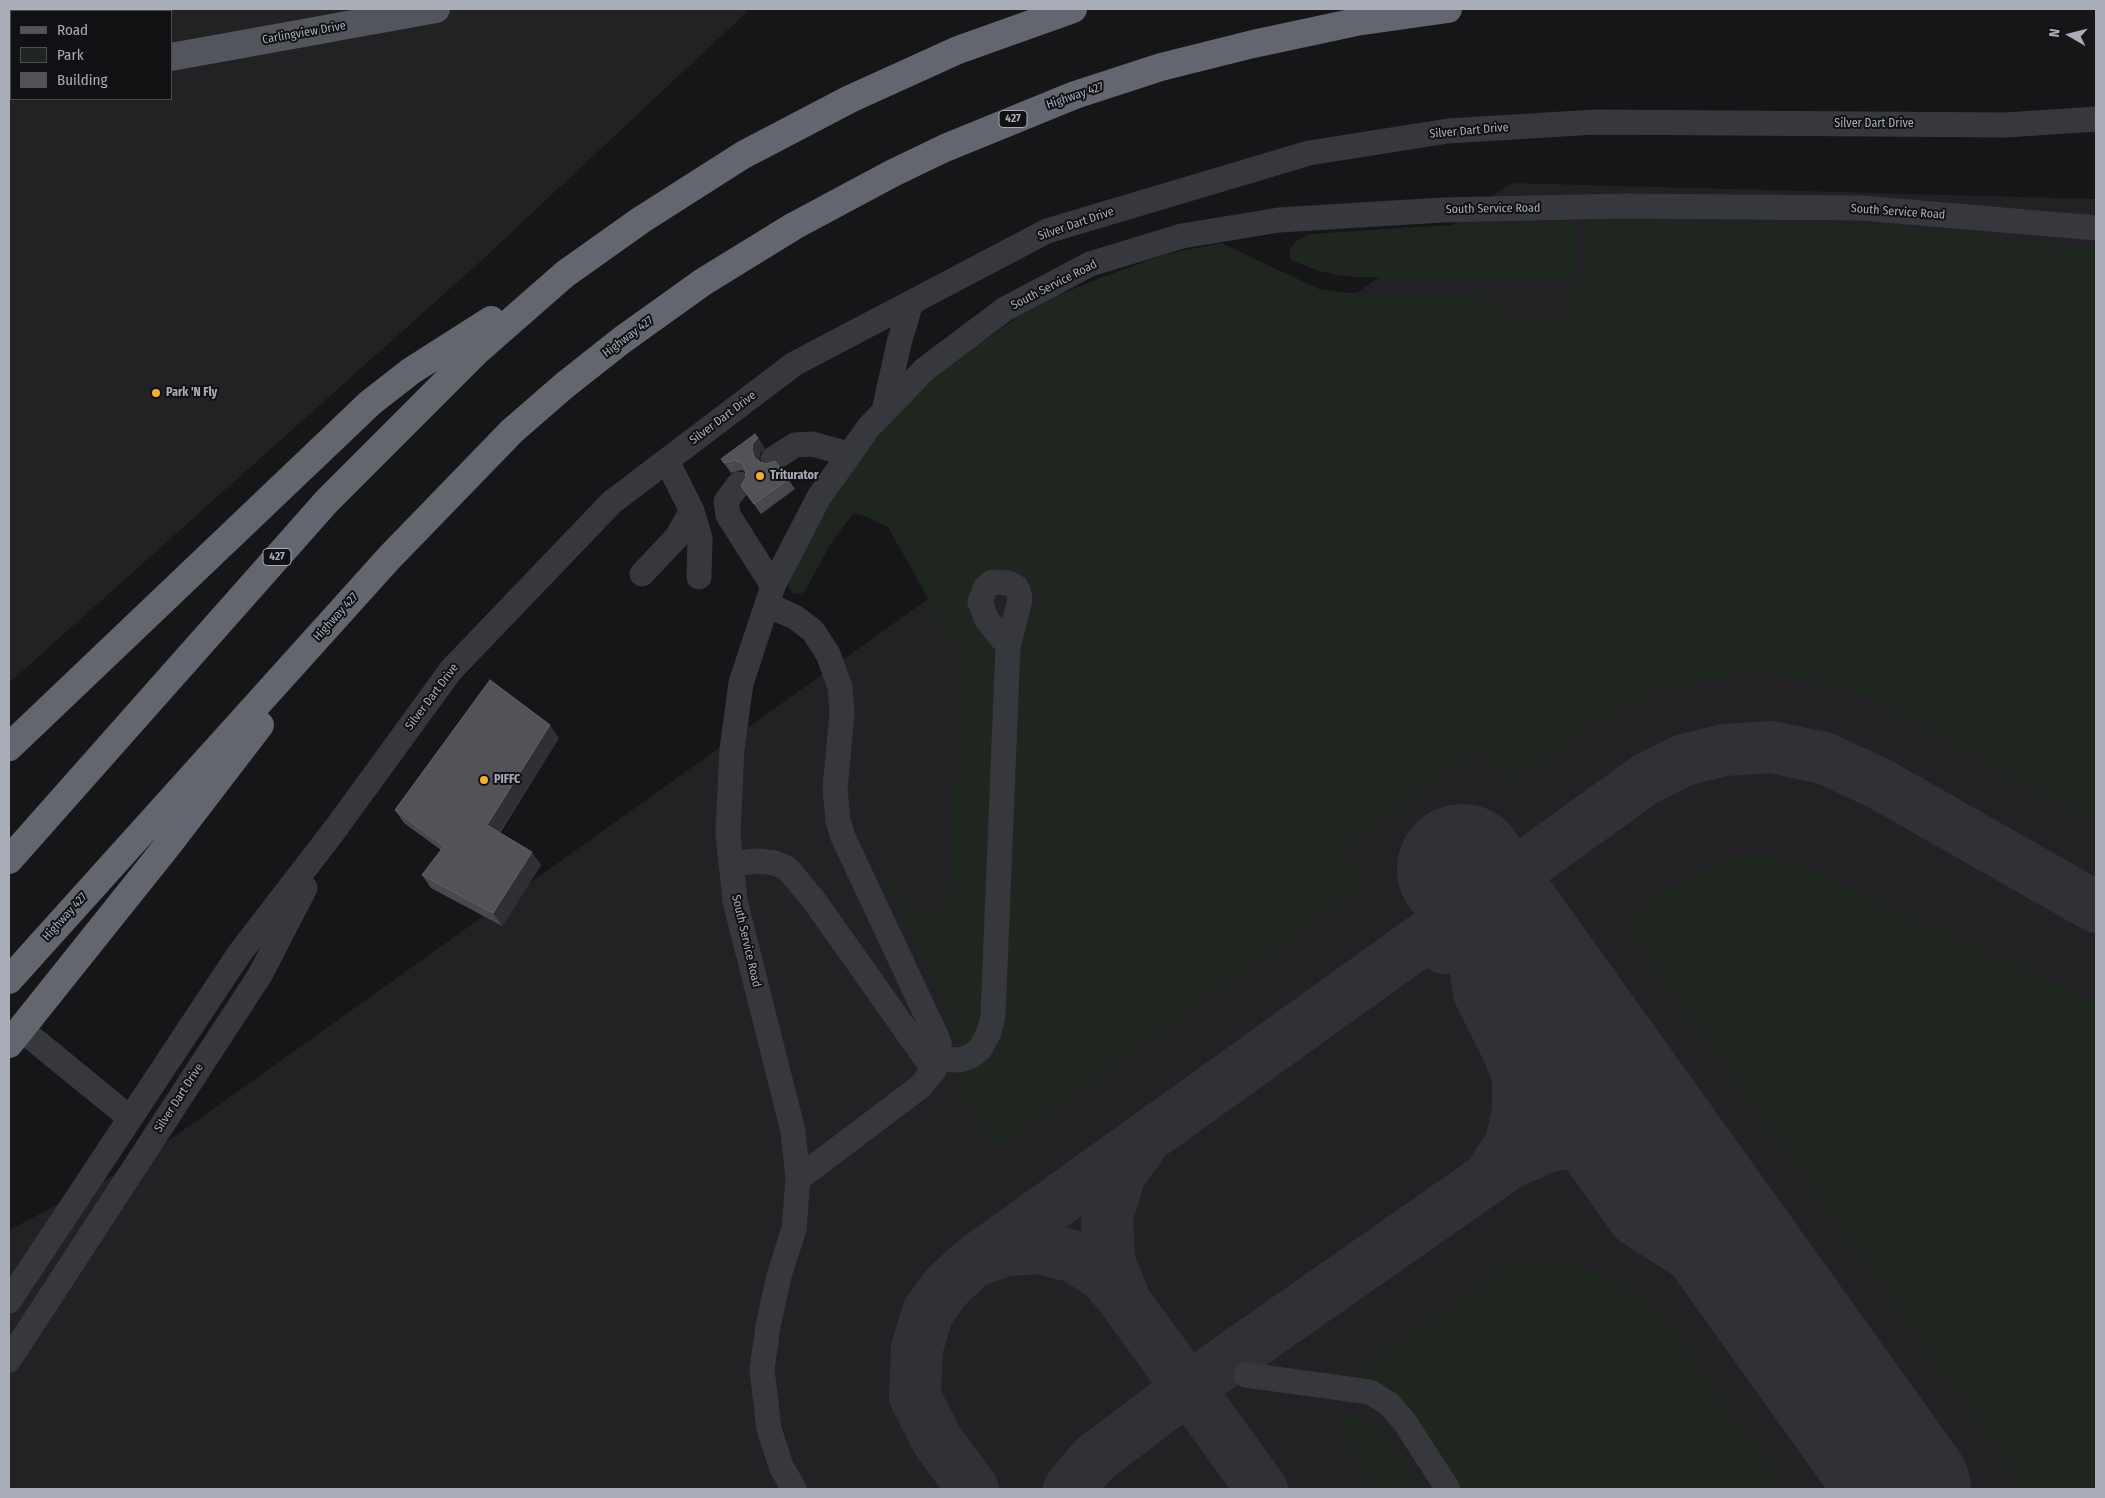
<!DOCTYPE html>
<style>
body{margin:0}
#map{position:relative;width:2105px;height:1498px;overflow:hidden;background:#161618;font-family:"Fira Sans Condensed",sans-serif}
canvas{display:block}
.frame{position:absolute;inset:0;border:10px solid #a8adb8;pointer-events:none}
.legend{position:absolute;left:10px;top:10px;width:162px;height:90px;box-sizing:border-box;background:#111113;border:1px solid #4d4f55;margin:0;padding:6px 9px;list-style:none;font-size:15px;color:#a8adb8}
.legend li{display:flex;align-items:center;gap:10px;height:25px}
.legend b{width:25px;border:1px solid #4d4f55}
.north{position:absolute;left:2045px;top:10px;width:50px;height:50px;-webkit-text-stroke:4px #111113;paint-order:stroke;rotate:278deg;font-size:14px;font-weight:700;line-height:20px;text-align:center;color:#a8adb8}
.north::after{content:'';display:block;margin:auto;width:18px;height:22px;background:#a8adb8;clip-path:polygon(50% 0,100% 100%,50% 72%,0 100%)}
</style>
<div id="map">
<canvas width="2105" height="1498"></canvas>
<div class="frame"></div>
<ul class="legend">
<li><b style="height:6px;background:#53555c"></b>Road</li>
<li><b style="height:14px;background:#1e261f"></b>Park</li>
<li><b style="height:14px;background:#525359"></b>Building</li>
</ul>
<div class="north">N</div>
</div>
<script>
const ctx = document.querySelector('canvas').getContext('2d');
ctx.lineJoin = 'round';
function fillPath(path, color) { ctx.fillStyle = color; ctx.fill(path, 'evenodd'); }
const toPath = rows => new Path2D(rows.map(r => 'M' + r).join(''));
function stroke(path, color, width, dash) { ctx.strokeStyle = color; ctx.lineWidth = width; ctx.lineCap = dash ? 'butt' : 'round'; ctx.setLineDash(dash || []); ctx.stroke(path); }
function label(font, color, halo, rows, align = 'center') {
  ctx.font = font + ' "Fira Sans Condensed",sans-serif'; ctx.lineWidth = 4; ctx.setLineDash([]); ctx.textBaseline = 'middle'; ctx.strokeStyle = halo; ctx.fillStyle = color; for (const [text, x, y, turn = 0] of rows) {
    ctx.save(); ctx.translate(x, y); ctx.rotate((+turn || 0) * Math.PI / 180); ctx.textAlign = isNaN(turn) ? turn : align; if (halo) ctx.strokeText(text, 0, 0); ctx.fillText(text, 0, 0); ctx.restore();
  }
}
fillPath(toPath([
 [9,9,750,9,482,260,9,683],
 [11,11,171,11,171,99,11,99],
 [1511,183,2096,199,2096,1489,9,1489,9,1230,136,1164]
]), '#222225');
fillPath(toPath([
 [1576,220,1575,275,1571,277,1353,277,1336,275,1316,270,1291,260,1290,256,1290,249,1296,241,1307,235,1325,233,1416,227],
 [1583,220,1848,223,1940,231,2045,244,2096,246,2096,824,1879,702,1831,685,1791,677,1748,675,1699,680,1652,694,1605,716,1509,782,1482,747,1341,847,1364,884,999,1147,951,1082,956,1077,971,1069,989,1043,1013,660,1026,617,1044,612,1048,600,1030,590,1027,574,994,576,974,595,996,648,988,995,978,1039,959,1049,950,1018,882,871,885,865,909,911,947,915,961,657,888,527,860,514,853,514,831,543,805,591,800,594,793,593,789,589,789,581,820,516,850,471,899,411,943,370,1019,316,1060,294,1103,277,1163,255,1221,243,1319,289,1349,293,1464,293,1475,295,1523,323,1572,322,1569,283,1587,283],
 [1751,856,1780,857,1805,867,2096,1003,2096,1489,2026,1489,1626,926,1639,905,1725,859],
 [1514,1260,1606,1272,1657,1310,1785,1489,1463,1489,1407,1406,1360,1380,1364,1365],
 [1345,1412,1366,1417,1379,1427,1423,1489,1371,1489,1343,1436,1341,1423]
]), '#1e261f');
stroke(toPath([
 [1444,948,1454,947,1491,951,1539,976],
 [1494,1023,1635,1220,1781,1314],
 [1140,1147,1120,1174,1107,1217,1109,1261,1126,1303,1262,1489],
 [1488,1178,1511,1143,1518,1110,1518,1077,1509,1053,1479,993,1475,968,1483,924,1495,899,1509,880],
 [982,1259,1006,1250,1041,1248,1075,1257,1104,1276,1126,1302],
 [973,1489,937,1440,915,1397,917,1348,928,1312,947,1286,973,1262,1646,779,1684,760,1725,750,1771,747,1824,758,1880,784,2096,907],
 [1069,1489,1094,1459,1188,1388,1507,1165,1548,1146,1578,1142,1593,1142,1632,1151,1658,1165,1701,1202]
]), '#303135', 52);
stroke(toPath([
 [1462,869,1906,1489]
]), '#303135', 130);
stroke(toPath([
 [884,411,899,343,911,303],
 [773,459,795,445,812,444,849,454],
 [667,461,692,511,700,538,699,577],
 [739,484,726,501,728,515,773,586],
 [642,574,676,538,692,511],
 [767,605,795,617,813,631,828,654,840,687,842,713,835,789,838,821,843,837,939,1042,940,1059,934,1070,921,1086,798,1179],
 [731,864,758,861,775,863,787,868,813,899,934,1070],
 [21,1029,130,1118],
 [940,1059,960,1060,971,1056,980,1049,989,1032,993,1016,1008,646,1020,600,1019,593,1016,587,1009,583,992,582,986,587,980,602,987,620,1008,646],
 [9,1301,239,954,336,828,451,670,612,502,794,364,1047,231,1309,153,1448,131,1595,122,2006,125,2096,119],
 [9,1360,260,975,305,888],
 [1246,1375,1370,1392,1389,1404,1404,1421,1448,1489],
 [794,1489,781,1466,769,1429,762,1370,768,1326,779,1276,794,1229,798,1179,793,1131,735,901,728,834,732,749,741,683,773,586,819,497,869,427,925,369,1005,309,1090,264,1182,236,1279,220,1442,210,1623,206,1862,208,2096,228]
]), '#37383d', 25);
stroke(toPath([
 [171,57,436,9],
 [9,86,11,86]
]), '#53555c', 28);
stroke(toPath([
 [9,747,370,403,411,371,491,320],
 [9,860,327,501,476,352,565,274,641,220,743,155,850,99,958,50,1073,9],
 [9,980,389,558,512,431,565,385,622,340,703,282,794,226,893,173,945,148,1075,95,1161,67,1253,44,1356,22,1448,9],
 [9,1044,168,845,260,725]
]), '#63666e', 28);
fillPath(toPath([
 [765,448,760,453,759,459,760,462,766,464,775,461,795,489,761,514,741,486,746,477,746,472,741,470,731,473,721,459],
 [559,738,500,833,541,865,502,926,431,888,422,875,441,850,404,823,395,810]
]), '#47494d');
fillPath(toPath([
 [758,438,765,448,760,453,759,459,761,467,754,457,752,449,753,443],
 [550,725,559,738,496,838,487,825],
 [532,852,541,865,502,926,493,913]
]), '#2f3033');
const building = toPath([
 [755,434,758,438,753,443,752,449,754,457,760,462,766,464,775,461,788,479,754,504,741,486,746,477,745,468,741,463,735,460,724,463,721,459,755,434],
 [490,680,550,725,487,825,532,852,493,913,422,875,444,846,395,810,490,680]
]);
fillPath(building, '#525359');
stroke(building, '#5f6168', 1);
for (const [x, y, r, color] of [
 [156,393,5,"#f2b134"],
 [760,476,5,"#f2b134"],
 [484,780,5,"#f2b134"]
]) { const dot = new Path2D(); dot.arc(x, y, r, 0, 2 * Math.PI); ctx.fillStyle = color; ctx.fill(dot); stroke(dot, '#111113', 2); }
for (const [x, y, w] of [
 [1013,119,28],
 [277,557,28]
]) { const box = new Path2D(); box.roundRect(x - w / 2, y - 8.5, w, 17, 4); ctx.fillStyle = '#111113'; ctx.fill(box); stroke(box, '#a8adb8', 1); }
label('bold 11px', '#a8adb8', null, [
 ["427",1013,119],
 ["427",277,557]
]);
label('12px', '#a8adb8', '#111113', [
 ["Carlingview Drive",304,33,-10],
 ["Highway 427",1075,96,-19],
 ["Silver Dart Drive",1874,124],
 ["Silver Dart Drive",1469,131,-5],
 ["South Service Road",1493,209,-1],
 ["South Service Road",1898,212,4],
 ["Silver Dart Drive",1076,224,-19],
 ["South Service Road",1054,285,-27],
 ["Highway 427",628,337,-37],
 ["Silver Dart Drive",723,418,-37],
 ["Highway 427",336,617,-48],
 ["Silver Dart Drive",432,697,-53],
 ["Highway 427",65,917,-48],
 ["South Service Road",746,941,77],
 ["Silver Dart Drive",179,1098,-57]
]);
label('bold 12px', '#a8adb8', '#111113', [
 ["Park 'N Fly",166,393],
 ["Triturator",770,476],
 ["PIFFC",494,780]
], 'left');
</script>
